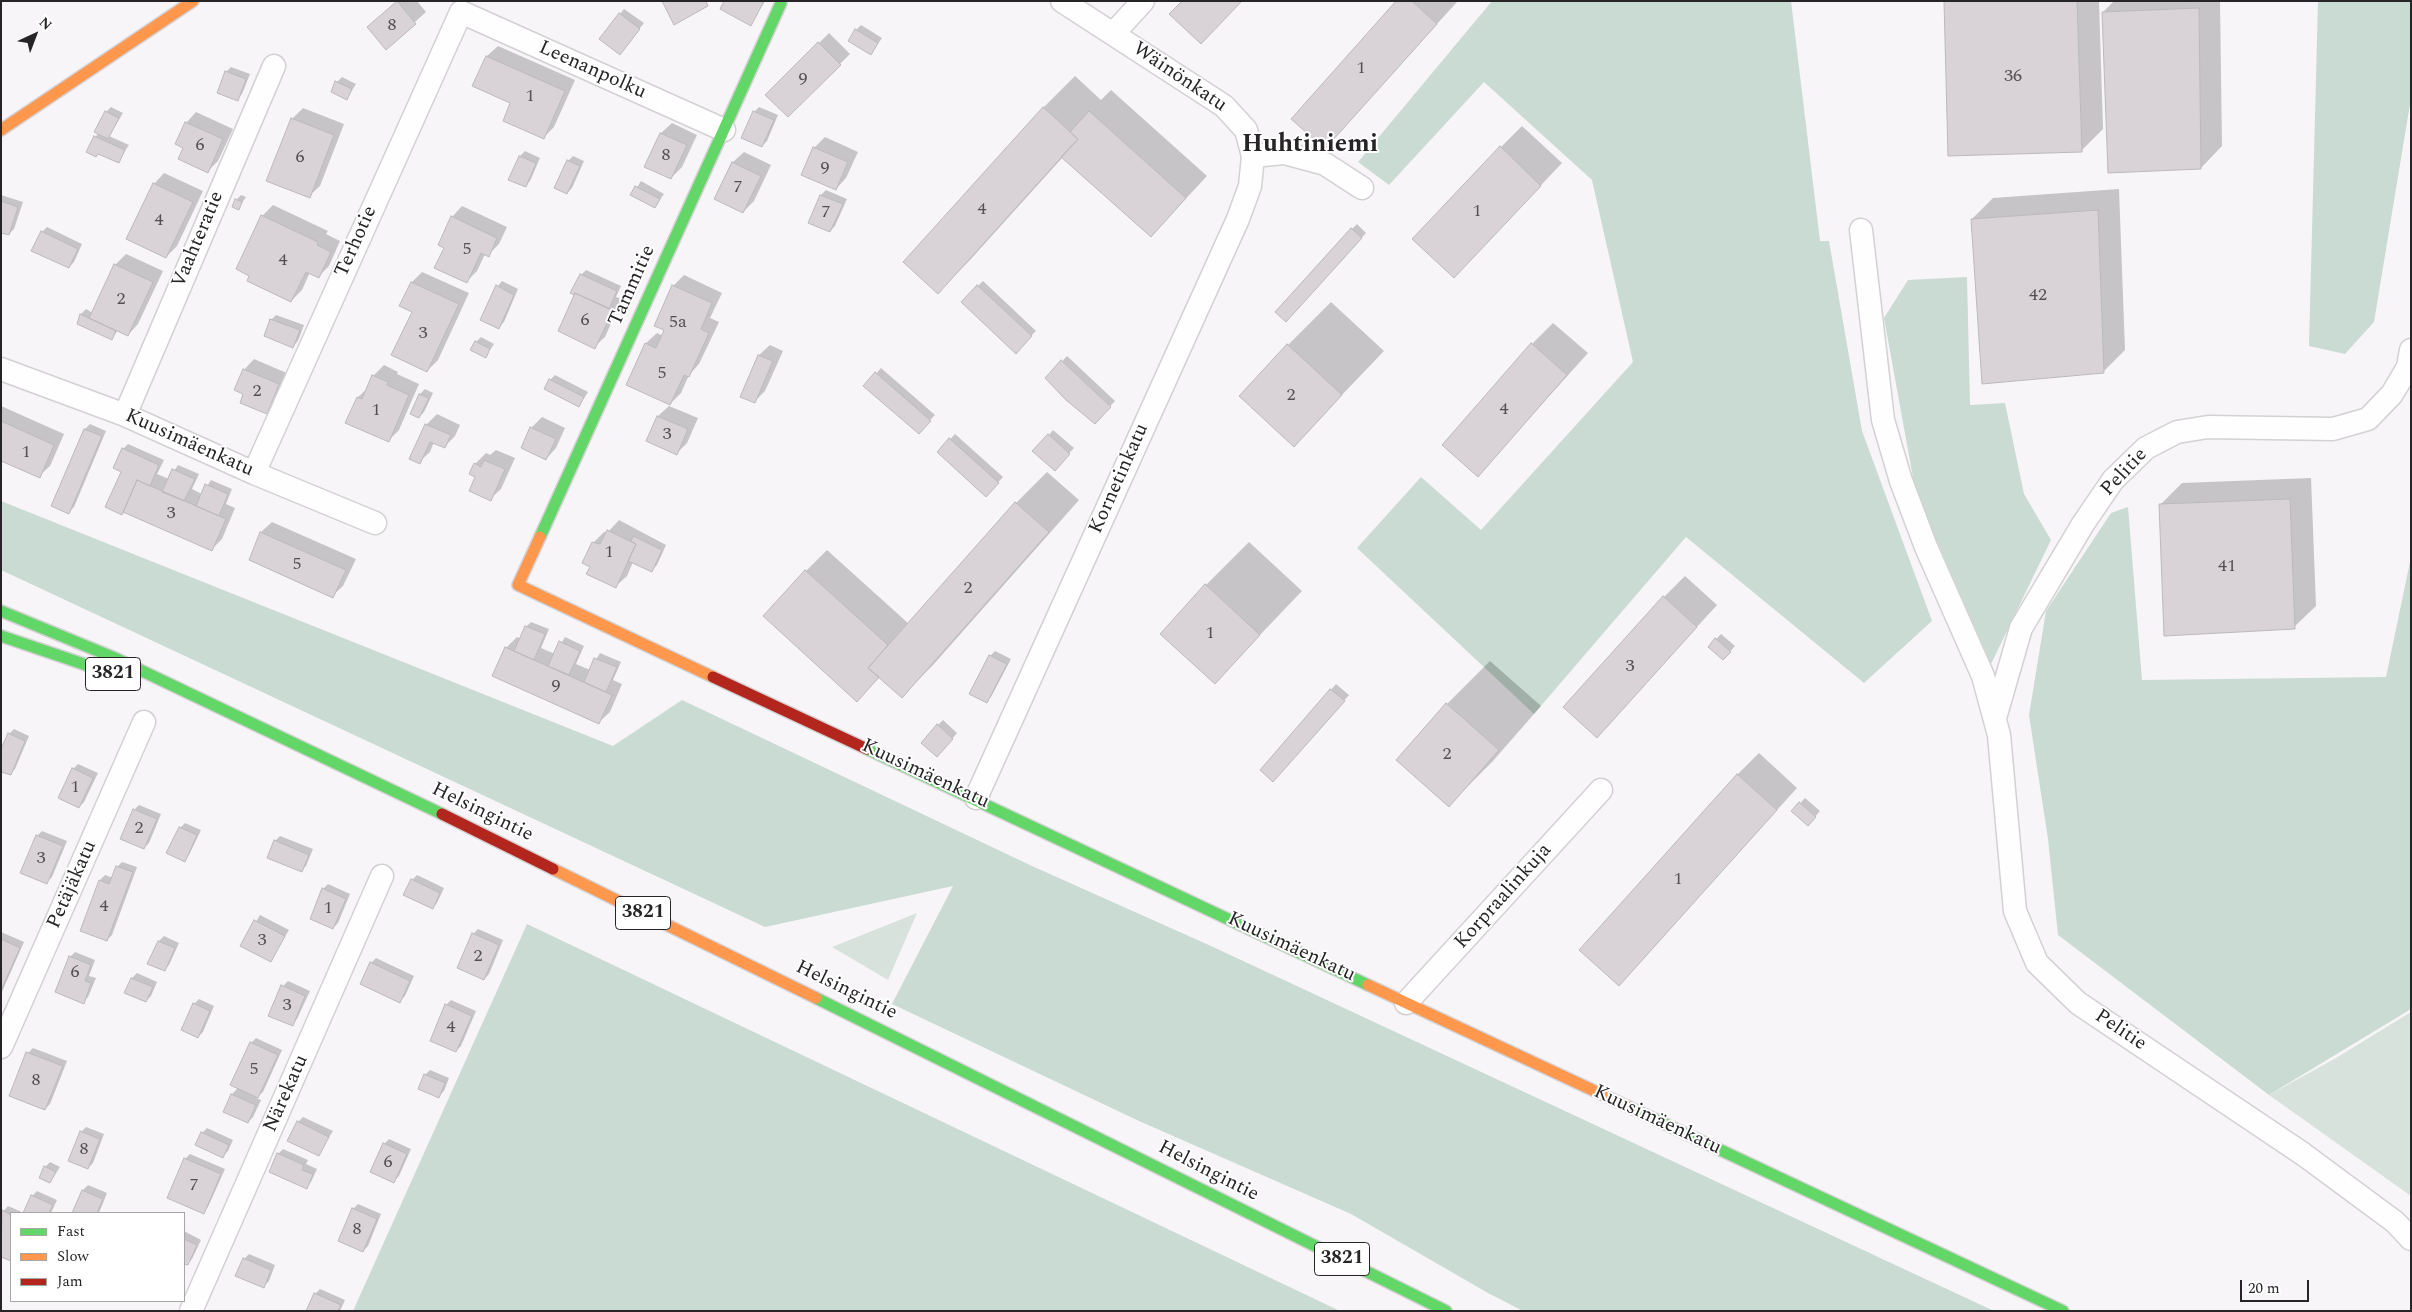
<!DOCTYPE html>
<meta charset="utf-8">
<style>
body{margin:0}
#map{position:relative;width:2412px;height:1312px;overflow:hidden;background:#f8f5f8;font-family:Spectral,serif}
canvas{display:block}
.frame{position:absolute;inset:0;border:2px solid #262426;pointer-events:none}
.legend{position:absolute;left:10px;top:1212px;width:175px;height:90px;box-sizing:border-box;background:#fff;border:1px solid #a8a7a8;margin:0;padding:6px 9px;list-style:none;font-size:15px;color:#262426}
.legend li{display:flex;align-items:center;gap:10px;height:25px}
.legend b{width:25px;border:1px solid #a8a7a8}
.north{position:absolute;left:10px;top:10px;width:50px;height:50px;-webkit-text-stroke:4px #fff;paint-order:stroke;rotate:43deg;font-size:14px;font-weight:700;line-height:20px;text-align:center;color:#262426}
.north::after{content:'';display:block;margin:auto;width:18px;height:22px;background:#262426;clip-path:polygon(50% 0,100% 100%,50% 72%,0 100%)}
.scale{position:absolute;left:2240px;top:1280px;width:69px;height:22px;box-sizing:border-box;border:2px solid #262426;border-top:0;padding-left:6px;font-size:15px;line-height:18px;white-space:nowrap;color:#262426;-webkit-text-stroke:4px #fff;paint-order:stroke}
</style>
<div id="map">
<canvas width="2412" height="1312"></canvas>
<div class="frame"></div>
<ul class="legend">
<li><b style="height:6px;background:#63d668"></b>Fast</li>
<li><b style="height:6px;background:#ff974d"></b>Slow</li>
<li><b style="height:6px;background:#b3261e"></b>Jam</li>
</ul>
<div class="north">N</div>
<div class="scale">20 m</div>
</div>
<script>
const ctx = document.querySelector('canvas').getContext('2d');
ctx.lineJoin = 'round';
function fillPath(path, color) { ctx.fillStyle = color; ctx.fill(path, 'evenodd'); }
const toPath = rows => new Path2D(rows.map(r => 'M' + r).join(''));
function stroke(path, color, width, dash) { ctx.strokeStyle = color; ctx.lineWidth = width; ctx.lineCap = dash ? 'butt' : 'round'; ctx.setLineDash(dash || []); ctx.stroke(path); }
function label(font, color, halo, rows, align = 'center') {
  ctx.font = font + ' Spectral,serif'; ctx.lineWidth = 4; ctx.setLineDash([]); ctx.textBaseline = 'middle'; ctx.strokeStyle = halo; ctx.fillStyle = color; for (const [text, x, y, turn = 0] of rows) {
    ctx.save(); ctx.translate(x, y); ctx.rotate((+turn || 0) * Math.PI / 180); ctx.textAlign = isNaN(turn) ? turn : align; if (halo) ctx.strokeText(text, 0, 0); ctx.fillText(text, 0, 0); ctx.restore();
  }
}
fillPath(toPath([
 [917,913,888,980,832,947],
 [2411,1012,2411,1196,2269,1095,2336,1058]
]), '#d8e2dd');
fillPath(toPath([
 [1492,1,1791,1,1820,241,1829,241,1862,431,1932,621,1864,683,1686,537,1534,714,1357,548,1421,477,1481,530,1633,362,1592,180,1484,82,1389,185,1358,162],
 [2318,1,2411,1,2411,98,2374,322,2345,354,2309,346],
 [1967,277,1970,405,2005,403,2024,494,2051,540,1991,664,1916,494,1884,318,1908,280],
 [1,501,613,746,682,700,1032,866,1211,946,1994,1311,1523,1311,1488,1293,1351,1214,1139,1121,892,1004,953,886,765,927,1,570],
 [2128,507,2142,680,2386,677,2411,557,2411,1009,2269,1095,2058,935,2048,839,2029,715,2046,611,2111,513],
 [527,924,1340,1311,353,1311]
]), '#c9dbd2');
fillPath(toPath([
 [397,1,417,1,426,12,386,48,368,27],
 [725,1,765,1,751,24],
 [1398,1,1457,2,1325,147],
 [1945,1,2099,1,2103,129,2081,151],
 [2114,1,2220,1,2222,146,2201,168,2103,12],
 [624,9,644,23,620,53,620,14],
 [861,25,882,38,871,54,856,30],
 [829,33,850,54,788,116,767,95],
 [498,46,575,80,554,127,543,138,512,103,474,86,487,56],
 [231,67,250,74,242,94,237,99,226,72],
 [1075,76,1101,100,1111,90,1207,176,1151,236,1063,157,969,261,938,292,1043,108],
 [342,77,356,84,347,98,337,82],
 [111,107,123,113,109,136,129,145,118,161,98,153,88,151,98,133,106,112],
 [759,107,778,115,767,141,762,146,754,112],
 [303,108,344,124,320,186,309,196,292,119],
 [196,112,233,129,218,161,208,171,185,148,186,123],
 [672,123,697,135,682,167,671,178,646,166,661,133],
 [1522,126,1562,163,1475,255,1501,147],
 [825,137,858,152,846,178,836,189,814,148],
 [525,151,540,158,530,181,525,186,520,156],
 [744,152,771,165,754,201,743,212,733,162],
 [573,156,584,161,572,188,567,193,568,161],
 [164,173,203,191,177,246,166,257,154,184],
 [641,181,664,194,655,207,632,195],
 [2119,189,2125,350,2103,372,1972,219,1993,198],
 [826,190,847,199,835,226,830,231,810,222,821,195],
 [1,195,23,202,14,229,9,234,1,232],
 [241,195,246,197,238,209,236,200],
 [273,205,328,231,326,234,340,241,329,266,319,276,310,272,302,290,291,301,262,216],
 [462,206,507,227,499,244,488,255,485,254,477,271,467,281,445,247,452,217],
 [1357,224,1366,233,1291,316,1352,229],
 [47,227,82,244,74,262,69,267,42,232],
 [126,254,163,271,138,324,128,335,118,330,112,338,78,323,81,314,86,309,93,313,115,265],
 [586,270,621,286,616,297,622,299,605,337,594,347,581,275],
 [422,272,469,293,438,360,427,371,413,311,401,305,412,282],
 [684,275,722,293,710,318,719,322,699,364,689,375,681,393,670,404,628,385,646,343,657,333,663,336,673,286],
 [502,281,518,289,504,322,499,327,498,286],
 [983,281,1036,331,1015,352,962,302],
 [1331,302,1384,351,1294,445,1288,345],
 [276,315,304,325,298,341,293,346,271,320],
 [1553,323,1588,353,1478,475,1532,344],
 [481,337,494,344,486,356,476,342],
 [770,345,783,351,765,391,754,402,742,396,759,355],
 [1067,356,1115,401,1094,423,1047,378],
 [254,359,289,374,277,402,266,413,245,394,244,370],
 [384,365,398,372,397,374,419,384,399,430,389,440,347,423,358,397,368,388,373,376],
 [881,368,935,415,923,427,865,386],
 [555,375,588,392,579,406,550,380],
 [425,389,433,393,424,412,419,417,412,414,420,394],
 [1,406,64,434,50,466,39,476,1,459],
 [669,406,698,418,687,443,677,453,648,441,658,416],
 [437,414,460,425,455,436,444,447,434,442,430,452,419,462,426,425],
 [542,417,565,428,556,448,546,459,531,428],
 [90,424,106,431,74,507,69,512,53,505,85,429],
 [1053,430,1074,448,1059,464,1049,435],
 [955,434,1003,477,991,490,938,452],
 [128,444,164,460,157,474,169,479,178,465,199,474,192,489,202,494,211,480,232,489,226,504,235,508,222,539,212,549,123,471,123,449],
 [496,450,515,458,501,489,490,499,477,477,475,464,486,453,490,455],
 [1047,472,1079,500,933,665,902,696,880,677,857,700,806,571,827,550,909,624,1016,503],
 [2311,478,2316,606,2294,627,2160,505,2182,483],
 [619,520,666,545,657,565,652,570,633,562,627,576,616,586,591,567,593,543,604,532,607,533],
 [272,522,356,559,343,586,332,596,250,559,261,532],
 [1249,542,1302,591,1215,682,1206,585],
 [1685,576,1717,605,1597,736,1664,597],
 [531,622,549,629,541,648,555,654,565,637,584,646,576,664,590,670,600,653,621,662,613,680,622,684,610,712,599,722,506,648,517,637,521,639,526,627],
 [1721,634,1735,646,1728,654,1716,639],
 [995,651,1011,659,991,697,986,702,990,656],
 [1490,661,1541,706,1492,762,1449,805,1447,704],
 [1336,684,1349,695,1278,775,1262,770],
 [943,720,957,733,942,751,938,725],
 [14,729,29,736,15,769,10,774,9,734],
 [1759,753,1797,788,1619,984,1737,775],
 [78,764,98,773,84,802,79,807,73,769],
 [1805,798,1820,811,1813,819,1793,811],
 [139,805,161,814,149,843,144,848,134,810],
 [185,823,201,830,189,855,184,860,180,828],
 [42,831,67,841,52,877,47,882,37,836],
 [280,836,313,849,306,866,301,871,275,841],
 [122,862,137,867,112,935,107,940,100,880,105,875,113,878,117,867],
 [417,875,444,888,437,903,432,908,412,880],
 [328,884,350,894,338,923,333,928,323,889],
 [260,915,289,930,271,960,242,945],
 [478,929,503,940,489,974,484,979,473,934],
 [1,932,24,942,1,994],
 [164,936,179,943,169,965,164,970,159,941],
 [75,952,95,960,89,976,96,978,88,997,83,1002,70,957],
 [376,958,414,976,405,996,400,1001,371,963],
 [137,973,157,982,151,996,146,1001,126,992,132,978],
 [288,981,310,991,297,1019,292,1024,283,986],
 [199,999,214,1006,203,1032,198,1037,194,1004],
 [451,1000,476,1011,461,1046,456,1051,446,1005],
 [256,1038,282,1050,263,1092,256,1098,261,1100,253,1117,248,1122,224,1111,232,1094,238,1088,251,1043],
 [33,1048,67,1061,50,1104,45,1109,28,1053],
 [430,1070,449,1078,444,1091,439,1096,425,1075],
 [303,1117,333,1131,318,1155,298,1122],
 [86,1127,104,1134,93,1163,88,1168,81,1132],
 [207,1128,233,1140,228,1151,223,1156,202,1133],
 [389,1139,411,1149,399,1176,394,1181,384,1144],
 [283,1149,308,1160,306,1164,317,1169,311,1182,306,1187,278,1154],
 [190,1154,225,1169,208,1207,203,1212,185,1159],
 [50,1162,60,1167,50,1182,45,1167],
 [88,1185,107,1193,99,1213,73,1213,83,1190],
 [37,1191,57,1200,51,1213,24,1213,32,1196],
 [358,1204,381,1214,368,1246,363,1251,353,1209],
 [8,1206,24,1213,11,1213,11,1260,1,1256,1,1214],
 [184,1231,201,1240,192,1259,187,1264,184,1262],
 [249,1254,275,1265,269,1281,264,1286,244,1259],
 [320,1289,345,1300,340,1311,308,1311,315,1294]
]), '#0003');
const building = toPath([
 [397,1,416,24,386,50,367,27,397,1],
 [662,1,706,1,708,6,674,25,662,1],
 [724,1,760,1,763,3,751,26,720,9,724,1],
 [1182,1,1242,1,1201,44,1169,14,1182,1],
 [1396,1,1412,1,1437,24,1325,149,1291,119,1396,1],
 [1944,1,2077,1,2082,152,1948,156,1944,1],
 [2199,8,2201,169,2108,173,2102,12,2199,8],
 [619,13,640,29,620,55,599,39,619,13],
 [855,29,878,43,871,55,848,41,855,29],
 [818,42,841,65,788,117,765,95,818,42],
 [486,56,565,91,544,139,503,121,510,103,472,86,486,56],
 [225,71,246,79,238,101,217,93,225,71],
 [335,81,352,89,347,100,331,92,335,81],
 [1043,107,1078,139,938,294,903,262,1043,107],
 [105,111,119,118,108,139,94,132,105,111],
 [753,111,774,120,762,147,741,138,753,111],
 [1089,111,1186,198,1151,237,1061,157,1078,139,1070,132,1089,111],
 [291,118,334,135,310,198,266,181,291,118],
 [185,122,223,139,208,173,178,159,183,148,175,144,185,122],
 [660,133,687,145,671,179,644,167,660,133],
 [94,136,125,150,119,163,98,154,96,157,86,152,94,136],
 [1500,146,1541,186,1454,278,1412,239,1500,146],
 [813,147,848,162,836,190,801,175,813,147],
 [519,156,536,163,526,187,508,180,519,156],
 [567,160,580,166,567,194,554,188,567,160],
 [732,162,761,176,743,213,714,199,732,162],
 [153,183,193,202,166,258,126,239,153,183],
 [635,186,660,199,655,208,630,195,635,186],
 [820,195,843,204,830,232,808,223,820,195],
 [235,199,242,202,239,210,232,207,235,199],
 [1,201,18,207,9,235,1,233,1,201],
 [2098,210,2104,373,1982,384,1971,219,2098,210],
 [261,215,318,242,317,245,331,252,319,278,306,272,291,302,247,281,249,276,236,269,261,215],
 [451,216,497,238,489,257,481,253,467,283,434,268,444,248,438,245,451,216],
 [1351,228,1362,238,1286,322,1275,312,1351,228],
 [41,231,78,249,69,268,31,251,41,231],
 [114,264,153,282,128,336,89,318,114,264],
 [580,274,617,291,609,309,575,293,574,295,570,293,580,274],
 [411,282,459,304,427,372,391,355,412,312,399,306,411,282],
 [496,285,514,295,499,329,480,320,496,285],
 [672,285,712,303,701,329,709,333,689,377,684,375,670,405,626,385,645,343,656,348,664,330,654,326,672,285],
 [977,285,1032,336,1016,354,961,302,977,285],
 [575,293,613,310,595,349,558,331,575,293],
 [80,314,116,331,112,340,77,324,80,314],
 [270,319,300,330,293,348,264,336,270,319],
 [475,341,490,349,486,358,470,350,475,341],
 [1531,343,1567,375,1478,477,1442,445,1531,343],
 [1287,344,1342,395,1294,447,1239,396,1287,344],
 [758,355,773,361,755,403,740,397,758,355],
 [1061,360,1111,407,1095,424,1066,400,1045,378,1061,360],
 [243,369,279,384,267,414,240,403,243,394,234,390,243,369],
 [875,372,931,421,919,434,863,386,875,372],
 [372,375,388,382,387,385,409,395,389,442,345,423,357,397,362,399,372,375],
 [549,379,584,397,579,407,544,389,549,379],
 [419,394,429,398,419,418,410,414,419,394],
 [657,416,688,429,677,455,646,441,657,416],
 [1,421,54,445,40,478,1,461,1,421],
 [425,424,451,435,445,448,430,442,420,464,409,459,425,424],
 [530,427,556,439,546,460,521,448,530,427],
 [84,429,102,436,69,514,51,506,84,429],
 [1048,434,1070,454,1055,471,1032,451,1048,434],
 [949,438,999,483,986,497,937,452,949,438],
 [122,448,159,465,150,486,137,480,122,515,105,507,121,472,113,468,122,448],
 [484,460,505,469,491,501,469,491,475,477,469,474,474,463,481,467,484,460],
 [172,469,195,479,184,501,162,492,172,469],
 [137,480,226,519,212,551,123,512,137,480],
 [205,484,228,494,219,516,196,506,205,484],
 [2290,499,2295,629,2164,636,2159,504,2290,499],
 [1015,502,1049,532,902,698,868,668,1015,502],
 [607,530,636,544,616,588,586,574,590,567,582,563,592,542,600,544,607,530],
 [260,532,346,570,333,598,249,560,260,532],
 [633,536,662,550,652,572,628,561,636,544,631,541,633,536],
 [805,570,888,645,868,668,879,677,857,702,763,616,805,570],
 [1205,584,1260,635,1215,684,1160,634,1205,584],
 [1663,596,1697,627,1597,738,1563,707,1663,596],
 [525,626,545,634,534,660,514,651,525,626],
 [1715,638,1731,652,1723,660,1708,647,1715,638],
 [559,641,580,651,569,675,548,666,559,641],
 [505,647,612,695,599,724,492,676,505,647],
 [989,655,1007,664,987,703,969,694,989,655],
 [594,658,617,667,606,692,584,682,594,658],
 [1330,689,1345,701,1273,782,1260,770,1330,689],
 [1446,703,1499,750,1449,807,1396,760,1446,703],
 [937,724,953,739,937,757,921,743,937,724],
 [8,733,25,741,11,775,1,772,1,749,8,733],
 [72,768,93,778,79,808,58,798,72,768],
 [1737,774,1777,810,1619,986,1579,950,1737,774],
 [1799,802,1816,817,1808,826,1791,811,1799,802],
 [133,809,157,819,144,849,120,839,133,809],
 [179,827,197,835,185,862,166,853,179,827],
 [36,835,63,846,47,884,20,873,36,835],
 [274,840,309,855,302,872,267,858,274,840],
 [116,866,133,872,107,941,80,931,99,880,109,884,116,866],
 [411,879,440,893,433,909,403,895,411,879],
 [322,888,346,899,333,929,310,919,322,888],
 [254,920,285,936,271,962,240,946,254,920],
 [472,933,499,945,484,980,457,968,472,933],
 [1,939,20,948,1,990,1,939],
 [158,941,175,948,165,971,147,964,158,941],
 [69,956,91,965,85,981,91,983,84,1004,55,992,69,956],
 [370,962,410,981,400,1003,360,984,370,962],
 [131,978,153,987,146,1002,124,993,131,978],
 [281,985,305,996,293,1026,268,1016,281,985],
 [193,1003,210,1011,198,1038,181,1030,193,1003],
 [445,1004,472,1016,456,1052,430,1041,445,1004],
 [250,1042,278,1055,258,1098,230,1085,250,1042],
 [26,1052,63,1066,45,1110,9,1096,26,1052],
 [424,1074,445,1083,439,1098,418,1089,424,1074],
 [231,1094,256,1105,248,1123,223,1112,231,1094],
 [297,1121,329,1137,319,1156,287,1141,297,1121],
 [80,1131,100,1139,88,1169,68,1161,80,1131],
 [201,1132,229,1145,223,1158,195,1145,201,1132],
 [383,1143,407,1154,394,1183,370,1172,383,1143],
 [277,1153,304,1165,302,1170,313,1174,307,1189,269,1172,277,1153],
 [184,1158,221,1174,204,1214,167,1198,184,1158],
 [44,1166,56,1172,50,1183,39,1178,44,1166],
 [82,1190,103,1199,97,1213,72,1213,82,1190],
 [31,1195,53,1205,49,1213,23,1213,31,1195],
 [352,1208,377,1219,363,1252,338,1241,352,1208],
 [2,1210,11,1215,11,1261,1,1257,2,1210],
 [184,1239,197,1245,188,1265,184,1264,184,1239],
 [243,1258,271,1270,264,1288,235,1276,243,1258],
 [314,1293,341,1305,338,1311,306,1311,314,1293]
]);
fillPath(building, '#d9d2d7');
stroke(building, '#bcb9bb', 1);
const street = toPath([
 [1113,34,1143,1],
 [1253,156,1284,153,1325,164,1362,188],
 [1861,230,1883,420,1901,481,1926,547,1983,676,1999,735,2015,911,2037,963,2078,1003,2303,1154,2395,1222,2411,1239],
 [1,369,125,415,254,473,375,523],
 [125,415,274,66],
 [254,473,461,12,724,130],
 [1995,718,2021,628,2083,524,2113,480,2146,448,2177,432,2208,427,2333,429,2368,419,2392,394,2408,367,2411,350],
 [976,798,1238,219,1250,186,1253,156,1246,130,1224,106,1062,1],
 [1406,1003,1601,790],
 [1,1047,144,722],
 [191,1311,382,876]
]);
const fast = toPath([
 [540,537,781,3],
 [1,611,115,658,442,814],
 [1,636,101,670],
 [867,749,1368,985],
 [816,998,1446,1311],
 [1631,1108,2063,1311]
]);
const slow = toPath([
 [1,130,193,1],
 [540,537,518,585,713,677],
 [553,869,816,998],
 [1368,985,1631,1108]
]);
const jam = toPath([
 [713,677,867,749],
 [442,814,553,869]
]);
stroke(street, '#d3d1d3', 25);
stroke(fast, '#d3d1d3', 14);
stroke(slow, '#d3d1d3', 14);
stroke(jam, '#d3d1d3', 14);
stroke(street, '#fefefe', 22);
stroke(fast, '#63d668', 11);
stroke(slow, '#ff974d', 11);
stroke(jam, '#b3261e', 11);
label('18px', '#535052', null, [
 ["8",392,26],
 ["1",1361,69],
 ["36",2013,77],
 ["9",803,80],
 ["1",530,97],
 ["6",200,146],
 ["8",666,156],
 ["6",300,158],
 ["9",825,169],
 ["7",738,188],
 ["4",982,210],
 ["1",1477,212],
 ["7",826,213],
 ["4",159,221],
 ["5",467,250],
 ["4",283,261],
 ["42",2038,296],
 ["2",121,300],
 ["6",585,321],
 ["5a",678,323],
 ["3",423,334],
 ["5",662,374],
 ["2",257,392],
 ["2",1291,396],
 ["4",1504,410],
 ["1",376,411],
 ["3",667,435],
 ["1",26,453],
 ["3",171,514],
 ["1",609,553],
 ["5",297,565],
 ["41",2227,567],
 ["2",968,589],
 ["1",1210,634],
 ["3",1630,667],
 ["9",556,687],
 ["2",1447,755],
 ["1",75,788],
 ["2",139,829],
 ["3",41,859],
 ["1",1678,880],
 ["4",104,907],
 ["1",328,909],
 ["3",262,941],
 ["2",478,957],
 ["6",75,973],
 ["3",287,1006],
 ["4",451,1028],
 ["5",254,1070],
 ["8",36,1081],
 ["8",84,1150],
 ["6",388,1163],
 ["7",194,1186],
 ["8",357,1230]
]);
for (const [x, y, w] of [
 [113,674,55],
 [643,913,55],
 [1342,1259,55]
]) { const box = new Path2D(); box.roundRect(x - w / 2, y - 16.5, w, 33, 4); ctx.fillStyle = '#fff'; ctx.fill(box); stroke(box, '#262426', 1); }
label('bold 19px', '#262426', null, [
 ["3821",113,674],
 ["3821",643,913],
 ["3821",1342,1259]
]);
label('20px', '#262426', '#fff', [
 ["Leenanpolku",592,71,24],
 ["Wäinönkatu",1179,78,34],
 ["Vaahteratie",199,240,-67],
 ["Terhotie",357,242,-66],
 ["Tammitie",633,286,-66],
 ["Kuusimäenkatu",189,444,24],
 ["Pelitie",2125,473,-47],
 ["Kornetinkatu",1120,479,-66],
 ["Kuusimäenkatu",925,775,25],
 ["Helsingintie",482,813,26],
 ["Petäjäkatu",73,885,-66],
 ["Korpraalinkuja",1504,897,-48],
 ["Kuusimäenkatu",1291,948,25],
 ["Helsingintie",846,991,26],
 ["Pelitie",2120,1031,34],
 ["Närekatu",287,1094,-66],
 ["Kuusimäenkatu",1657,1121,25],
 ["Helsingintie",1208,1172,27]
]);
label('bold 25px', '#262426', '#fff', [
 ["Huhtiniemi",1310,146]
]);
</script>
